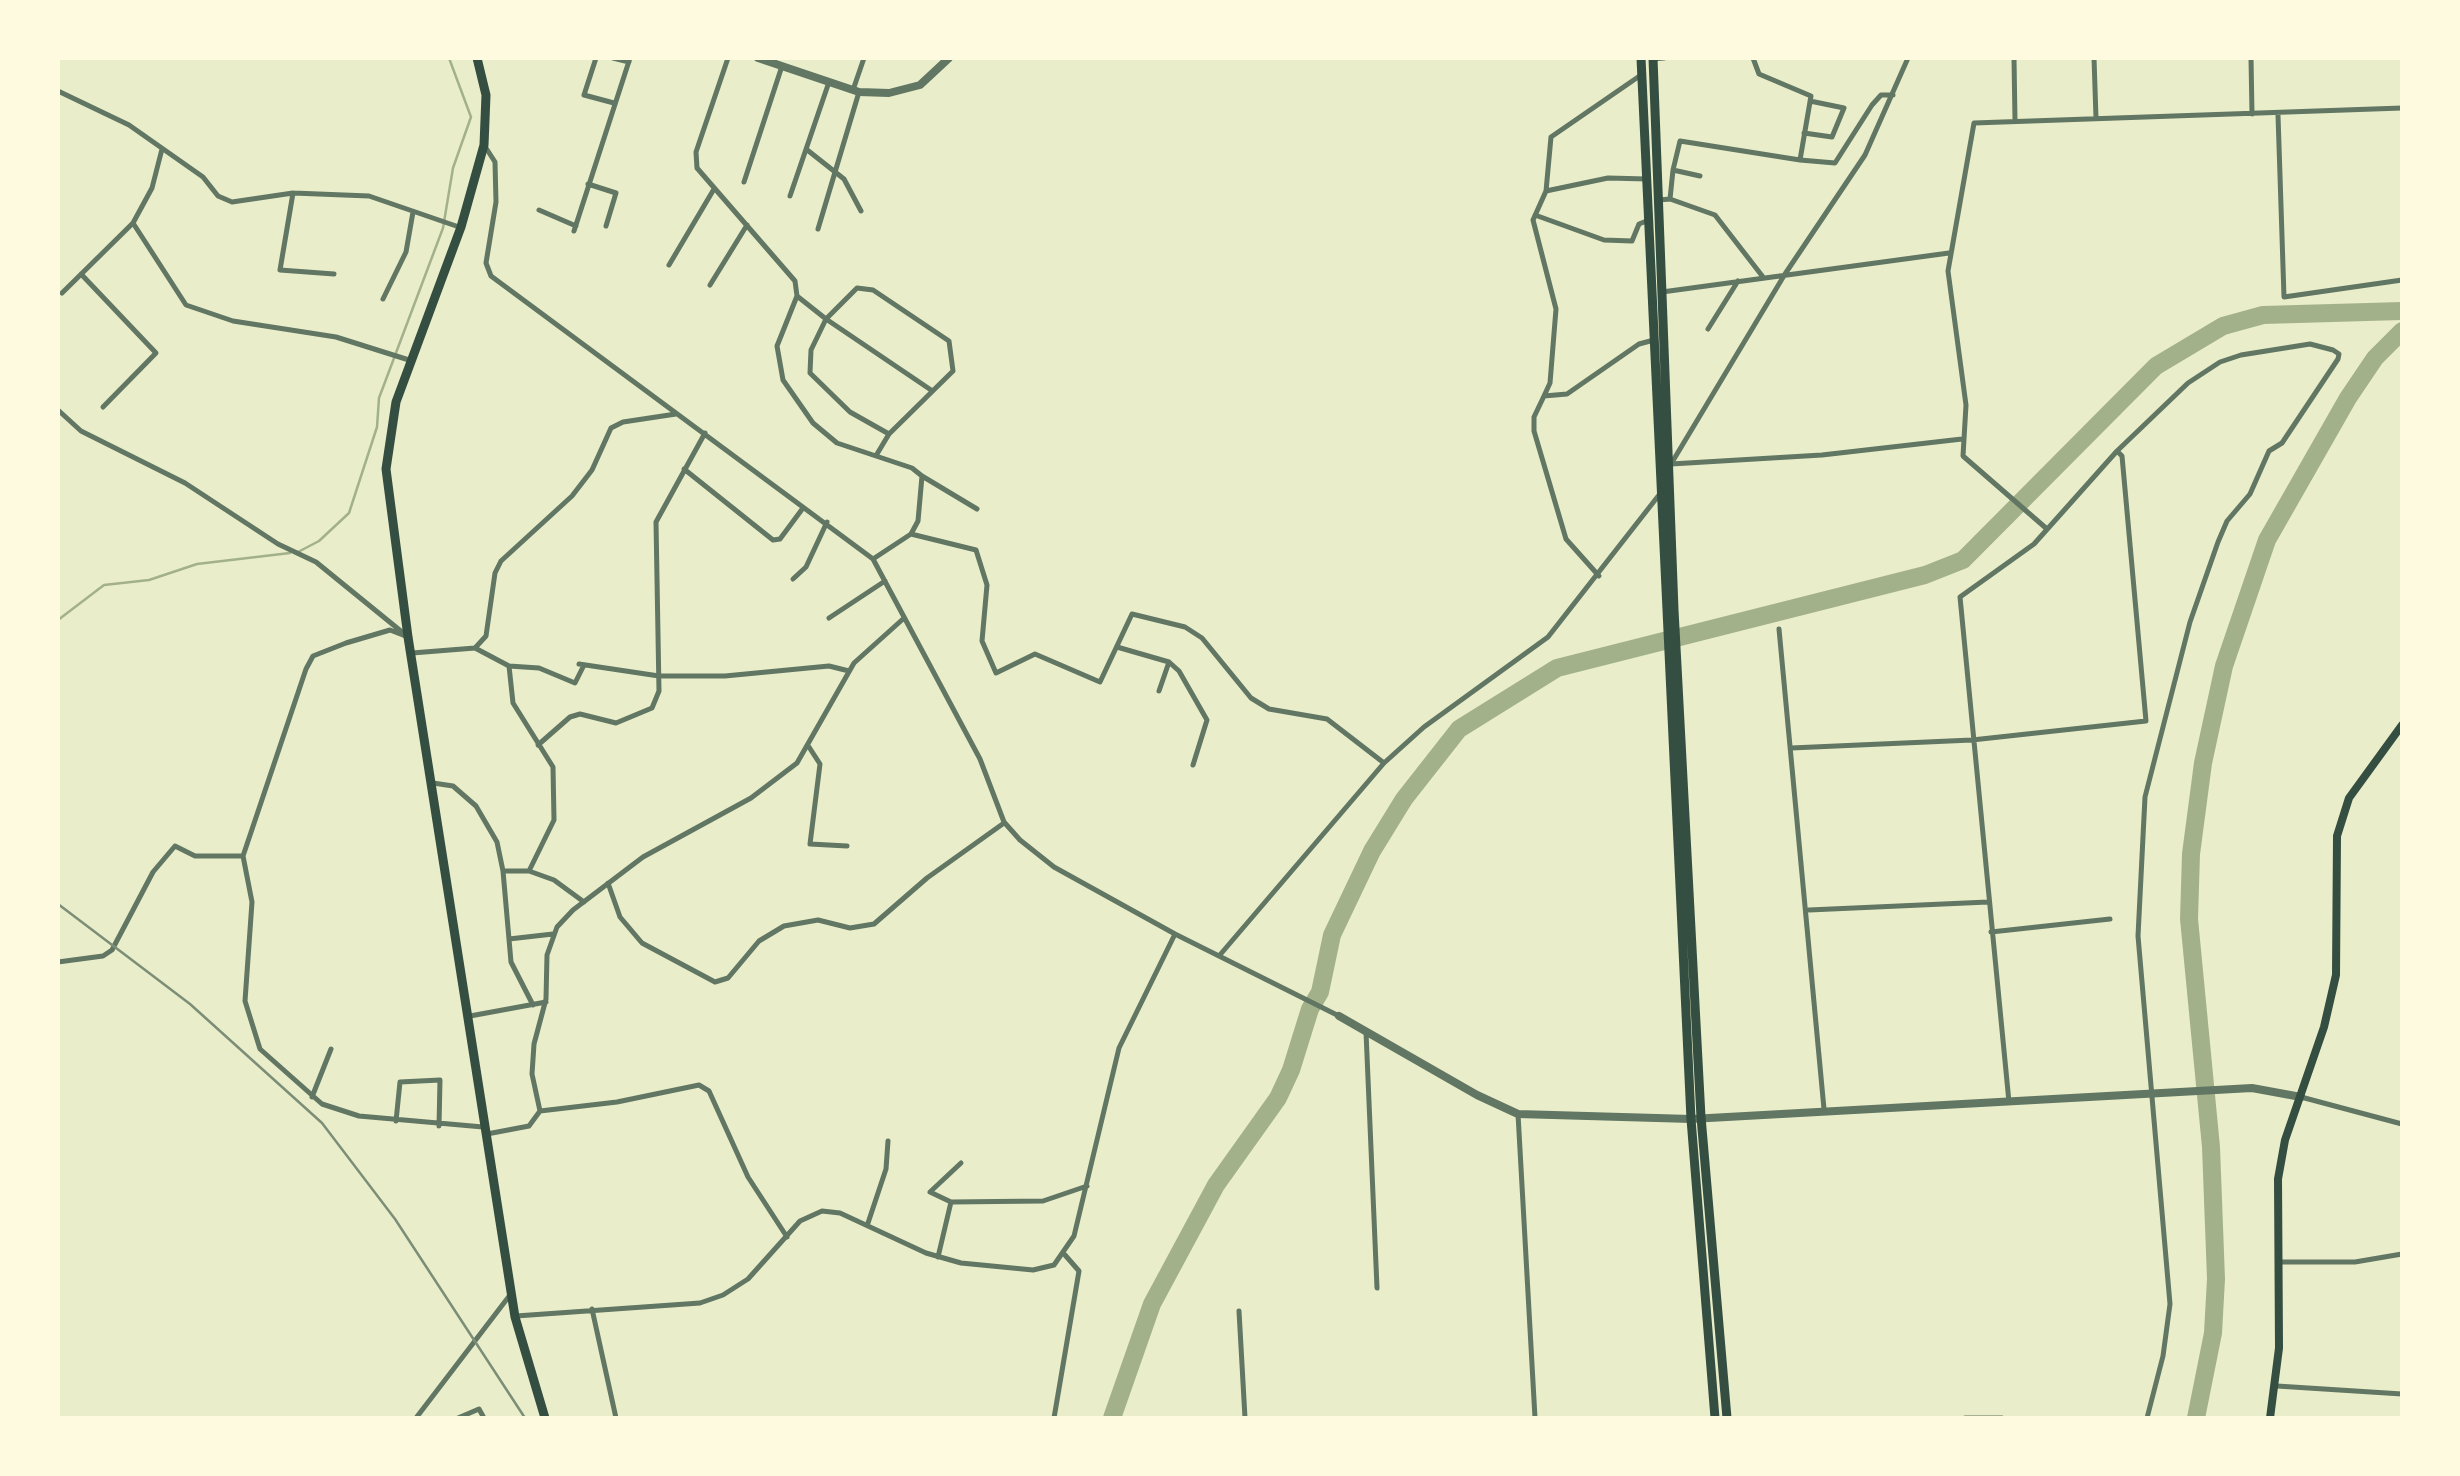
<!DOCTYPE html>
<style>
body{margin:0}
#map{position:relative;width:2460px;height:1476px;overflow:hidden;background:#e9edc9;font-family:Quicksand,sans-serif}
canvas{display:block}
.frame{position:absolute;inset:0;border:60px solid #fefae0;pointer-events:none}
</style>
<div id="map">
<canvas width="2460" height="1476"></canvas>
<div class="frame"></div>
</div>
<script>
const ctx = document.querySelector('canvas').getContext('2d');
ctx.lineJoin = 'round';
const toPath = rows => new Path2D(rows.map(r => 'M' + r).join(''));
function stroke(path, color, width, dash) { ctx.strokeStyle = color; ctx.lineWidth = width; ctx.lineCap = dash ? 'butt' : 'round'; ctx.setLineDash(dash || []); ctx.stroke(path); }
stroke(toPath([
 [298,552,319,541,349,513,377,427,379,398,443,228,453,168,471,117,449,58],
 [58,620,104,585,149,580,197,564,290,553]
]), '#a3b18a', 2.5);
stroke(toPath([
 [1112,1418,1152,1304,1216,1185,1278,1098,1291,1070,1310,1009,1320,992,1332,935,1372,851,1404,799,1459,729,1557,668,1925,575,1963,560,2156,366,2223,326,2263,315,2402,311],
 [2196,1418,2213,1333,2216,1279,2211,1147,2189,919,2191,854,2203,763,2224,666,2267,540,2348,398,2375,358,2402,331]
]), '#a3b18a', 18);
stroke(toPath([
 [596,58,584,95,614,103],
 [613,58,629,62],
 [728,58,696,152,697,168,795,281,797,296,777,346,783,380,813,423,837,443,912,468,922,476,918,521,911,534,873,559],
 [2014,58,2015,121],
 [2094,58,2096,118],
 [2251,58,2252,114],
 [1653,59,1664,58],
 [853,90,864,58],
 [58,91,129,125,203,177,218,196,232,202,293,193,369,196,459,227],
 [2278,115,2284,297,2402,280],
 [1804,133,1832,137,1844,108,1810,101],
 [486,148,495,162,496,202,486,263,491,276,873,559,980,759,1004,822,1020,840,1054,867,1175,934,1339,1016],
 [162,149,152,188,133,223,186,305,233,321,336,337,409,360],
 [806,149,844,179,861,211],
 [1800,160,1835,163,1872,105,1881,95,1893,95],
 [1673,170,1680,141,1800,160,1811,96,1759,74,1753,58],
 [744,182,782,66],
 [588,184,616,193,606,226],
 [1546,191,1608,178,1647,179],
 [293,193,280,270,334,274],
 [790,196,829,82],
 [1670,199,1673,170,1700,176],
 [1659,200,1670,199,1715,215,1763,277],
 [539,210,576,226],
 [1535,215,1604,240,1632,241,1639,224,1649,220],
 [818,229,859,92],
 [574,231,630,58],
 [669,265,714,189],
 [81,274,156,353,103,407],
 [710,285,747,225],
 [1662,292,1949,253],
 [62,293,133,223],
 [797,296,826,319,857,288,873,290,949,341,953,371,889,434,877,454],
 [383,299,406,252,413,212],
 [1708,329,1738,281],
 [1544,396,1550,383,1556,309,1533,220,1546,191,1551,137,1641,75],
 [58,410,81,431,185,483,278,544,316,562,402,632],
 [889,434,850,412,810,373,811,350,826,319,931,390],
 [1671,464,1785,274,1865,155,1908,58],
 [1671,464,1822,455,1962,439],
 [684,469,773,540,780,539,803,508],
 [922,476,977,509],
 [2047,529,1963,456,1966,405,1948,271,1974,123,2402,108],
 [911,534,976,550,987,585,982,641,996,673,1035,654,1100,682,1132,614,1185,627,1202,638,1251,698,1269,709,1327,719,1384,763],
 [1599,576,1566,539,1534,431,1534,417,1544,396,1567,394,1639,344,1654,340],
 [793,579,806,567,827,522],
 [829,618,885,581],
 [1779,629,1824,1109],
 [408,637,390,630,346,643,313,656,306,669,243,856,252,902,245,1001,260,1049,322,1104,359,1116,483,1127],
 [1117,647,1169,662,1179,671,1207,720,1193,765],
 [475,648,509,666,513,703,553,767,554,820,529,871,554,880,584,902],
 [412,653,475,648,486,636,495,573,501,561,572,496,592,470,611,428,623,422,676,414],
 [579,664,659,676,725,676,829,666,849,671],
 [509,666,539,668,575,683,584,665],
 [1159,691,1169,662],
 [538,745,570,717,580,714,616,723,652,708,659,691,656,522,705,433],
 [809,747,820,764,810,844,847,846],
 [1791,748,1972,740,2146,721,2122,456,2117,451],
 [433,783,453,786,476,806,497,842,503,871],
 [529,871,503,871,511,962,533,1005],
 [608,883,620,917,642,943,715,982,728,978,759,941,784,926,818,920,850,928,874,924,927,878,1004,823],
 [1809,910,1988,902],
 [1991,932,2110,919],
 [509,939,553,934],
 [1219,956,1384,763,1424,727,1548,637,1659,495],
 [58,962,103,956,112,950,153,872,175,846,195,856,243,856],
 [470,1016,546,1002],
 [1366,1032,1377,1288],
 [312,1097,331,1049],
 [2301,1097,2402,1124],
 [2009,1102,1960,597,2034,544,2117,451,2188,383,2220,362,2241,355,2310,344,2333,350,2339,354,2338,359,2282,443,2269,451,2250,494,2227,521,2218,542,2190,622,2145,797,2138,936,2170,1304,2163,1356,2147,1418],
 [540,1111,532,1074,534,1044,546,999,547,955,557,927,573,910,643,857,751,798,797,763,854,663,903,619],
 [1518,1114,1535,1418],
 [396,1121,400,1082,440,1080,439,1126],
 [487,1134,529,1126,540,1111,617,1102,699,1085,709,1091,748,1177,787,1237],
 [951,1202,930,1192,961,1163],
 [868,1223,886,1169,888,1141],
 [938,1257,951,1202,1043,1201,1087,1186],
 [2278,1262,2355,1262,2402,1254],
 [592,1309,616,1418],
 [1239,1311,1245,1418],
 [516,1316,700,1303,723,1295,748,1279,800,1221,822,1211,840,1213,926,1253,961,1263,1033,1270,1054,1265,1074,1236,1119,1048,1175,934],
 [2277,1386,2402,1394],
 [416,1418,510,1295],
 [458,1418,479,1409,484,1418],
 [1054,1418,1079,1271,1065,1255],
 [1965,1418,2002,1418]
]), '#617663', 5);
stroke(toPath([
 [758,58,859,92,889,93,920,85,949,58],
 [1339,1016,1477,1095,1518,1114,1691,1119,2252,1088,2301,1097]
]), '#617663', 8);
stroke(toPath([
 [2270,1418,2279,1348,2278,1179,2285,1140,2324,1027,2336,975,2337,836,2349,798,2402,725]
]), '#344e41', 8);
stroke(toPath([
 [477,58,486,95,484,145,461,227,396,402,386,469,408,637,515,1317,545,1418],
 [1641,58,1691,1119,1715,1418],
 [1653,58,1674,610,1701,1117,1727,1418]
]), '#344e41', 9);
stroke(toPath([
 [58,904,190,1004,322,1123,395,1219,525,1418]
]), '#7c8e77', 2.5);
</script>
